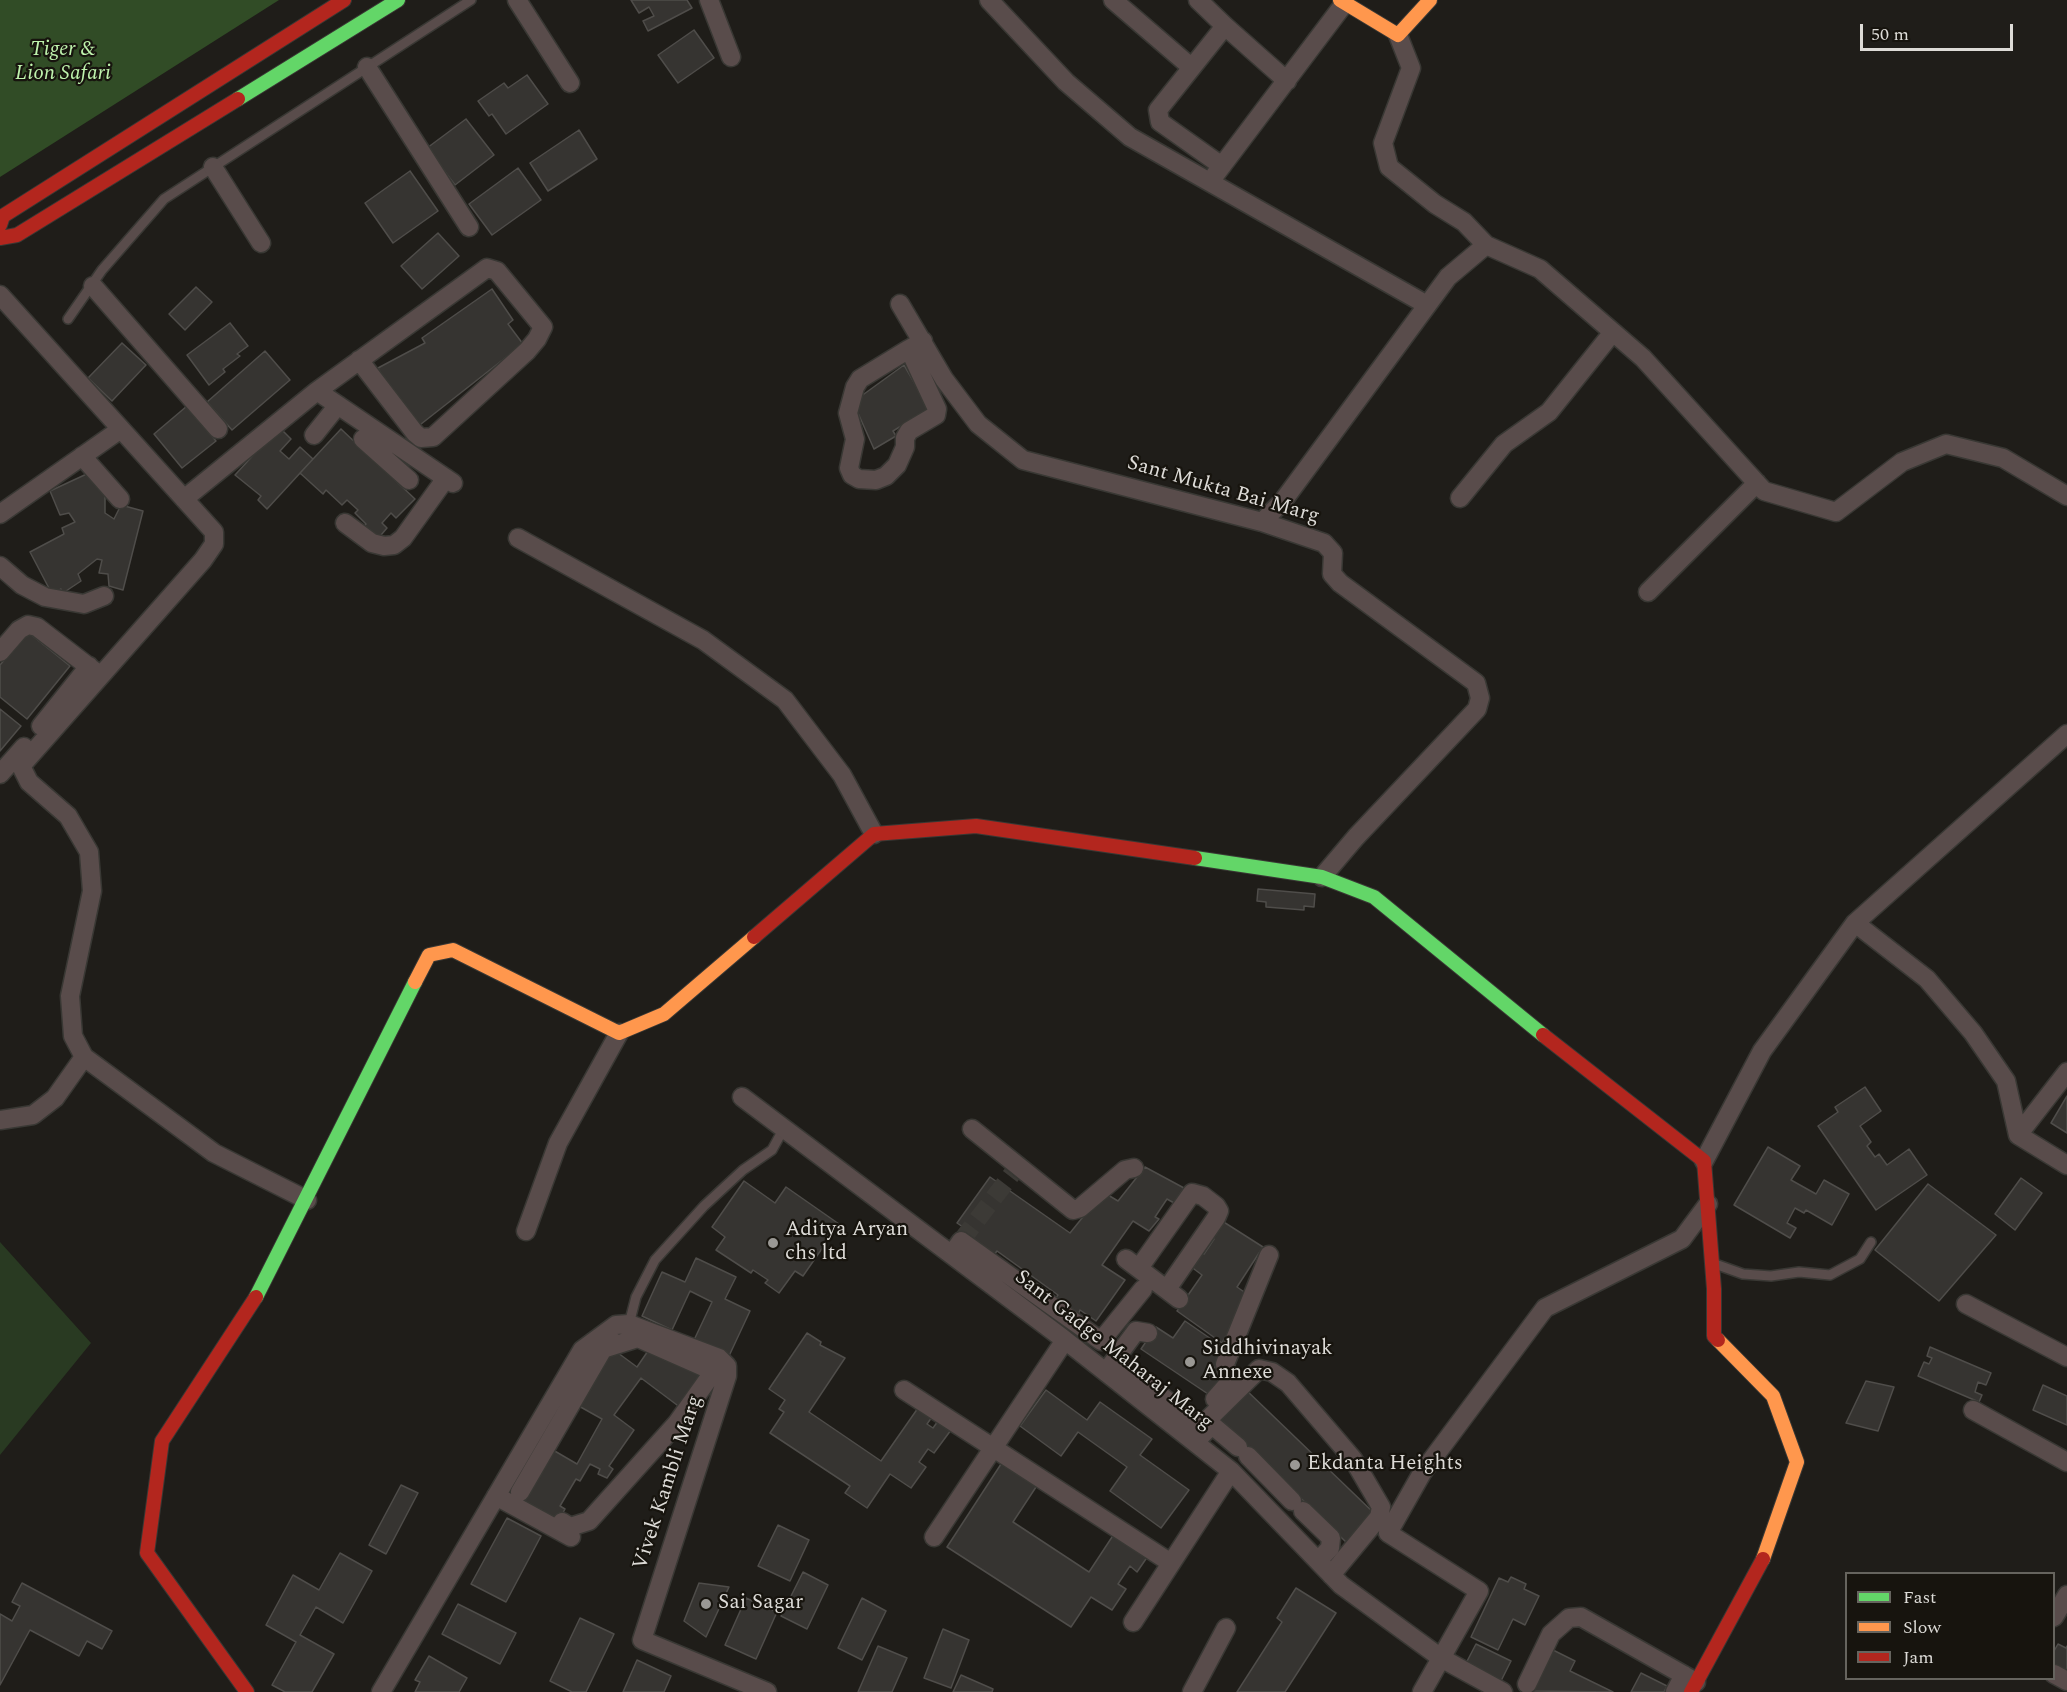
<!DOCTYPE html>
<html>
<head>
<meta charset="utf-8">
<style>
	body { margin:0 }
	#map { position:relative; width:2067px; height:1692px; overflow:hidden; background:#1f1d19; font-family:Spectral,serif }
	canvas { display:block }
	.legend { position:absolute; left:1845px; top:1572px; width:210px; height:108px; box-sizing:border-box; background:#17140e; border:2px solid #66645e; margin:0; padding:8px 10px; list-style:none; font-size:18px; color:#dddbd7 }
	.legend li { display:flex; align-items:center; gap:12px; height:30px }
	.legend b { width:30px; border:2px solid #66645e }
	.scale { position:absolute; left:1860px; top:24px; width:153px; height:27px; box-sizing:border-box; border:3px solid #dddbd7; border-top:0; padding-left:8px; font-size:18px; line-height:21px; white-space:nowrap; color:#dddbd7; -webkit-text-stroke:4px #17140e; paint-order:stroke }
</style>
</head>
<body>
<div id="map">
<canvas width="2067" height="1692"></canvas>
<ul class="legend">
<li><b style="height:8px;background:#63d668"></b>Fast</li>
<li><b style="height:8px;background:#ff974d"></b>Slow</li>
<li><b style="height:8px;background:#b3261e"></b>Jam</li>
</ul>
<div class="scale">50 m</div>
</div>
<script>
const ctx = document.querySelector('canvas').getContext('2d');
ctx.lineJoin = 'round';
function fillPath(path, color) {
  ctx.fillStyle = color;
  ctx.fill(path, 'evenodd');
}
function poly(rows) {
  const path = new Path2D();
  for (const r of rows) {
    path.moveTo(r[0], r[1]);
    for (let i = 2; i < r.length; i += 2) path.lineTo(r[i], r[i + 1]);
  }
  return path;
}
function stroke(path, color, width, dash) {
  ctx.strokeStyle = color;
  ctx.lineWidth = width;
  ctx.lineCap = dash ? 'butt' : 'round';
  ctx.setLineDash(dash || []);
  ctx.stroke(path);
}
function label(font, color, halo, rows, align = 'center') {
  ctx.font = font + ' Spectral,serif';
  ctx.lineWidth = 4.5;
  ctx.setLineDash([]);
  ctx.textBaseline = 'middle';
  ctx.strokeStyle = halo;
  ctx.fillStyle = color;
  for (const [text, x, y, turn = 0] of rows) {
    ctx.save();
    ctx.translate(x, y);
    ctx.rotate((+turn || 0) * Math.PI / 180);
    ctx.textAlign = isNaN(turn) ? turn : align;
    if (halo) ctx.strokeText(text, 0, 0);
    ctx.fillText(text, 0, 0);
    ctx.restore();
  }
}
fillPath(poly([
	[0,1242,91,1343,0,1455]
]), '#293a22');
fillPath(poly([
	[0,0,279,0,0,177]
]), '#314c26');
const building = poly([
	[631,0,687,0,692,8,648,31,643,21,654,16,649,7,639,13,631,0],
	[694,30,714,58,678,83,658,55,694,30],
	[527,75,548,104,506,134,492,114,489,116,478,101,504,83,508,88,527,75],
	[466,119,494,155,455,185,427,148,466,119],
	[579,130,597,159,548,191,530,163,579,130],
	[518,168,541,200,492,235,469,204,518,168],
	[410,171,438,211,393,243,365,203,410,171],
	[438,233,459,256,422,289,401,266,438,233],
	[196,287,212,302,185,330,169,314,196,287],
	[492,289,513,320,508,324,523,344,416,428,389,389,378,368,425,343,422,338,492,289],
	[230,323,248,346,237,354,240,356,223,369,225,372,209,385,187,355,230,323],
	[122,343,146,365,112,401,88,378,122,343],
	[265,351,290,380,232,430,207,402,265,351],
	[904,365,932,413,914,418,893,431,896,436,874,449,853,402,904,365],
	[187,406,216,441,182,468,154,434,187,406],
	[279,427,291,439,280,451,289,459,300,447,313,459,267,509,258,500,261,496,235,475,279,427],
	[341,429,415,499,396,518,391,513,382,523,387,528,375,542,361,530,366,524,355,513,358,510,347,500,342,505,326,490,323,494,300,473,341,429],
	[91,472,105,492,105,513,114,519,121,505,143,511,123,590,109,586,108,574,99,573,102,560,97,559,78,574,81,581,63,593,61,589,52,594,30,552,64,534,62,528,75,522,69,513,60,515,50,491,91,472],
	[28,632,70,666,27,719,0,697,0,665,28,632],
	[0,709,21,726,0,751,0,709],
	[1258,889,1315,894,1314,907,1304,906,1304,910,1266,907,1266,902,1257,901,1258,889],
	[1865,1087,1881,1111,1860,1126,1871,1142,1867,1146,1875,1157,1879,1154,1887,1165,1909,1149,1927,1175,1876,1210,1818,1126,1838,1112,1835,1107,1865,1087],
	[2067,1096,2067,1133,2051,1123,2067,1096],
	[1768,1147,1800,1166,1791,1180,1816,1194,1824,1180,1849,1194,1832,1225,1806,1210,1804,1213,1795,1208,1787,1223,1796,1228,1790,1238,1734,1205,1768,1147],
	[1145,1167,1184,1188,1174,1203,1167,1199,1155,1217,1159,1219,1149,1231,1133,1221,1102,1265,1125,1280,1096,1321,1080,1310,1078,1315,1055,1299,1058,1295,997,1251,993,1256,971,1240,975,1235,957,1223,990,1177,1070,1233,1103,1192,1118,1201,1145,1167],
	[2021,1178,2042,1193,2015,1230,1995,1214,2021,1178],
	[744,1181,775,1203,786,1187,839,1224,803,1276,795,1271,779,1293,765,1283,768,1280,753,1270,751,1273,716,1250,725,1237,712,1227,744,1181],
	[1928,1184,1996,1235,1939,1301,1875,1250,1928,1184],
	[1219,1219,1263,1247,1237,1287,1250,1296,1222,1343,1177,1311,1202,1275,1190,1266,1198,1253,1204,1254,1214,1239,1208,1236,1219,1219],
	[696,1258,736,1277,725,1299,750,1311,729,1356,694,1340,712,1302,690,1291,672,1330,642,1316,662,1272,685,1282,696,1258],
	[1185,1321,1227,1350,1211,1373,1222,1381,1211,1396,1141,1349,1156,1327,1173,1338,1185,1321],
	[807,1333,821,1342,820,1345,845,1358,809,1412,881,1461,918,1408,932,1417,927,1424,933,1428,938,1421,951,1430,934,1453,928,1449,919,1462,926,1467,911,1488,890,1474,867,1508,845,1493,850,1486,770,1433,784,1412,779,1409,785,1400,769,1389,807,1333],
	[1930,1347,1991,1373,1986,1385,1978,1382,1975,1392,1982,1395,1979,1402,1918,1376,1924,1362,1929,1364,1932,1358,1927,1356,1930,1347],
	[650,1348,702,1373,681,1408,641,1378,614,1415,634,1430,609,1466,613,1469,607,1478,598,1474,600,1469,590,1464,580,1481,576,1479,560,1506,565,1509,557,1524,515,1501,553,1450,577,1464,602,1419,577,1405,604,1353,614,1350,637,1367,650,1348],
	[1866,1381,1894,1387,1878,1431,1846,1423,1866,1381],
	[2043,1385,2067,1396,2067,1425,2033,1410,2043,1385],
	[1243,1387,1376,1515,1348,1544,1215,1415,1243,1387],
	[1046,1390,1087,1420,1100,1402,1152,1439,1140,1455,1189,1490,1161,1528,1110,1491,1127,1467,1078,1432,1061,1456,1020,1426,1046,1390],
	[1003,1461,1038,1484,1013,1522,1089,1572,1114,1534,1148,1556,1137,1572,1130,1566,1118,1584,1126,1589,1112,1610,1091,1597,1071,1627,947,1547,1003,1461],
	[401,1485,418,1493,386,1554,369,1545,401,1485],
	[507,1518,541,1536,506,1602,471,1584,507,1518],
	[778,1525,809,1540,790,1581,758,1566,778,1525],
	[340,1553,372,1571,343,1623,316,1607,300,1635,334,1654,312,1692,285,1692,272,1685,296,1642,266,1625,293,1575,319,1590,340,1553],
	[803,1572,828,1585,807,1629,781,1616,803,1572],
	[1511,1577,1526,1584,1524,1589,1539,1596,1525,1625,1513,1619,1498,1650,1471,1637,1499,1578,1508,1582,1511,1577],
	[22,1583,112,1631,102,1649,87,1641,79,1656,30,1630,0,1685,0,1614,12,1621,20,1606,12,1602,22,1583],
	[699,1583,729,1587,706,1637,684,1621,699,1583],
	[1296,1588,1336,1613,1285,1692,1237,1692,1282,1622,1277,1618,1296,1588],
	[746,1598,777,1612,756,1659,725,1645,746,1598],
	[862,1598,886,1611,862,1660,838,1648,862,1598],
	[458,1604,516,1633,500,1664,442,1634,458,1604],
	[580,1618,614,1634,586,1692,572,1692,550,1681,580,1618],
	[943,1629,969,1640,951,1688,924,1678,943,1629],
	[1476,1644,1511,1661,1499,1685,1464,1667,1476,1644],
	[2058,1644,2066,1648,2067,1646,2067,1678,2054,1669,2054,1651,2058,1644],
	[878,1646,907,1658,892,1692,858,1692,878,1646],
	[1553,1650,1575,1661,1570,1671,1613,1692,1533,1691,1553,1650],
	[429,1656,467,1678,459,1692,415,1692,420,1682,415,1680,429,1656],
	[637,1660,671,1676,664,1692,623,1692,637,1660],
	[1641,1673,1667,1686,1664,1692,1631,1692,1641,1673],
	[961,1675,993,1689,992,1692,953,1692,961,1675]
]);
fillPath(building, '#363431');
stroke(building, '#4f4d4a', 1.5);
stroke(poly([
	[961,1241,1012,1174]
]), '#3c3a36', 18, [18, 9]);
const lane = poly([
	[68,319,102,270,164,199,471,0],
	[1715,1264,1743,1274,1771,1276,1799,1272,1830,1275,1860,1259,1871,1242],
	[629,1324,636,1297,655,1260,704,1206,743,1170,772,1150,784,1128]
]);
const street = poly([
	[517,0,570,83],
	[709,0,731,57],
	[989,0,1066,82,1130,137,1427,305],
	[1113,0,1191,67],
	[1198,0,1225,26],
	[1398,35,1411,68,1383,143,1389,167,1435,204,1464,222,1486,245],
	[367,67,469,227],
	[1222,166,1160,122,1158,110,1225,26,1287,81],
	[213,167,261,243],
	[1215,175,1344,4],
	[93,286,218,429],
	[0,295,214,532,214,544,203,560,21,766,29,782,68,816,89,852,92,891,70,996,73,1036,84,1057,214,1153,307,1200],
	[900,304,944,379,978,424,1023,460,1262,522,1324,543,1333,553,1332,574,1340,583,1476,683,1480,698,1477,709,1356,837,1322,877],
	[909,349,937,409,936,415,909,431,905,438,905,447,897,465,886,476,876,480,859,479,852,475,849,468,855,439,848,413,855,387,860,379,909,349,923,341],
	[317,391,487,268,497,271,543,327,537,339,527,351,433,437,421,438,415,433,359,360],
	[314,435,338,405],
	[363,439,409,480],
	[82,456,120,499],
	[1460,498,1504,444,1549,412,1613,332],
	[184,499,317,391,453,483],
	[0,514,121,429],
	[1262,522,1283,501,1448,277,1486,245,1540,269,1643,358,1764,491,1836,512,1902,462,1946,444,2003,458,2067,496],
	[345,523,372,543,384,546,394,545,403,538,446,478],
	[518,538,703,640,785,700,842,775,874,834],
	[0,566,22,585,45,597,84,604,104,596],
	[1648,592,1757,483],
	[0,652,19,630,28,625,37,627,97,673],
	[41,726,89,666],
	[0,774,24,747],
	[1855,923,1927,979,1973,1033,2006,1081,2018,1135,2067,1165],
	[742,1097,1065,1340,1231,1471,1341,1585,1441,1658,1503,1692],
	[0,1120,33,1115,55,1098,84,1057],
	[972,1129,1073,1210,1080,1208,1125,1170,1134,1168],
	[2018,1135,2067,1072],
	[1704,1161,1762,1051,1855,923,2067,734],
	[526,1231,558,1143,619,1033],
	[952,1254,961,1241,1101,1341,1143,1289],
	[1126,1259,1179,1299],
	[1139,1268,1192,1193,1203,1196,1216,1206,1219,1211,1216,1218,1167,1289],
	[1966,1304,2067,1357],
	[1115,1359,1195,1423],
	[1108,1369,1136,1331,1148,1333],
	[904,1390,1171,1563],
	[1215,1399,1229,1383,1225,1364,1269,1255],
	[1973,1410,2067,1462],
	[1200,1437,1212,1425,1238,1447],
	[1189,1438,1259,1369,1272,1372,1288,1383,1353,1459,1381,1507,1379,1517,1331,1575],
	[1248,1456,1292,1501],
	[520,1492,603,1349,638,1338,706,1368,710,1372,709,1378,677,1423,589,1521,570,1527,562,1522],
	[496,1496,571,1537],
	[1303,1511,1331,1538,1330,1548,1318,1561],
	[934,1537,1065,1340],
	[2054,1617,2067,1595],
	[1133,1622,1231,1471],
	[2054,1674,2067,1681],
	[1527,1684,1551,1634,1569,1618,1581,1617,1696,1682],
	[381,1692,582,1350,616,1325,629,1324,719,1358,727,1366,727,1376,642,1640,767,1692],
	[1192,1692,1226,1628],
	[1422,1692,1479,1591,1388,1533,1422,1473,1545,1308,1682,1239,1708,1204],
	[1675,1692,1684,1675]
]);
const fast = poly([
	[238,99,398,0],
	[1195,858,1322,877,1374,897,1543,1035],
	[256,1297,415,982]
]);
const slow = poly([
	[1340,0,1398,35,1430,0],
	[415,982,429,955,453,950,619,1033,664,1014,754,937],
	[1718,1340,1773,1396,1797,1462,1763,1559]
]);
const jam = poly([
	[0,225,3,216,344,0],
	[0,238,17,235,238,99],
	[754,937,874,834,976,826,1195,858],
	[1543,1035,1704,1161,1714,1289,1714,1336,1718,1340],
	[247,1692,147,1553,162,1441,256,1297],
	[1691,1692,1763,1559]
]);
stroke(lane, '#393834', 12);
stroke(street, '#393834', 21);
stroke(fast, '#393834', 16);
stroke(slow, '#393834', 16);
stroke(jam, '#393834', 16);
stroke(lane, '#594c4b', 9);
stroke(street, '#594c4b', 18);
stroke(fast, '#63d668', 14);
stroke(slow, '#ff974d', 14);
stroke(jam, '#b3261e', 14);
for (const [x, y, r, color] of [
	[773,1243,6,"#9a9894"],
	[1190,1362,6,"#9a9894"],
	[1295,1465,6,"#9a9894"],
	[706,1604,6,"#9a9894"]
]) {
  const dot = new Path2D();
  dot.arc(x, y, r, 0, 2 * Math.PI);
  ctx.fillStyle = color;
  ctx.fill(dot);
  stroke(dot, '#17140e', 2);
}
label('italic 21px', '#bff3ad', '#17140e', [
	["Tiger &",63,51],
	["Lion Safari",63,75]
]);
label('21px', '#dddbd7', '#17140e', [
	["Sant Mukta Bai Marg",1223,491,16],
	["Sant Gadge Maharaj Marg",1113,1351,38],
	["Vivek Kambli Marg",669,1483,-72]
]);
label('21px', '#dddbd7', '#17140e', [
	["Aditya Aryan",785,1231],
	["chs ltd",785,1255],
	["Siddhivinayak",1202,1350],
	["Annexe",1202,1374],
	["Ekdanta Heights",1307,1465],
	["Sai Sagar",718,1604]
], 'left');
</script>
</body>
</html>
